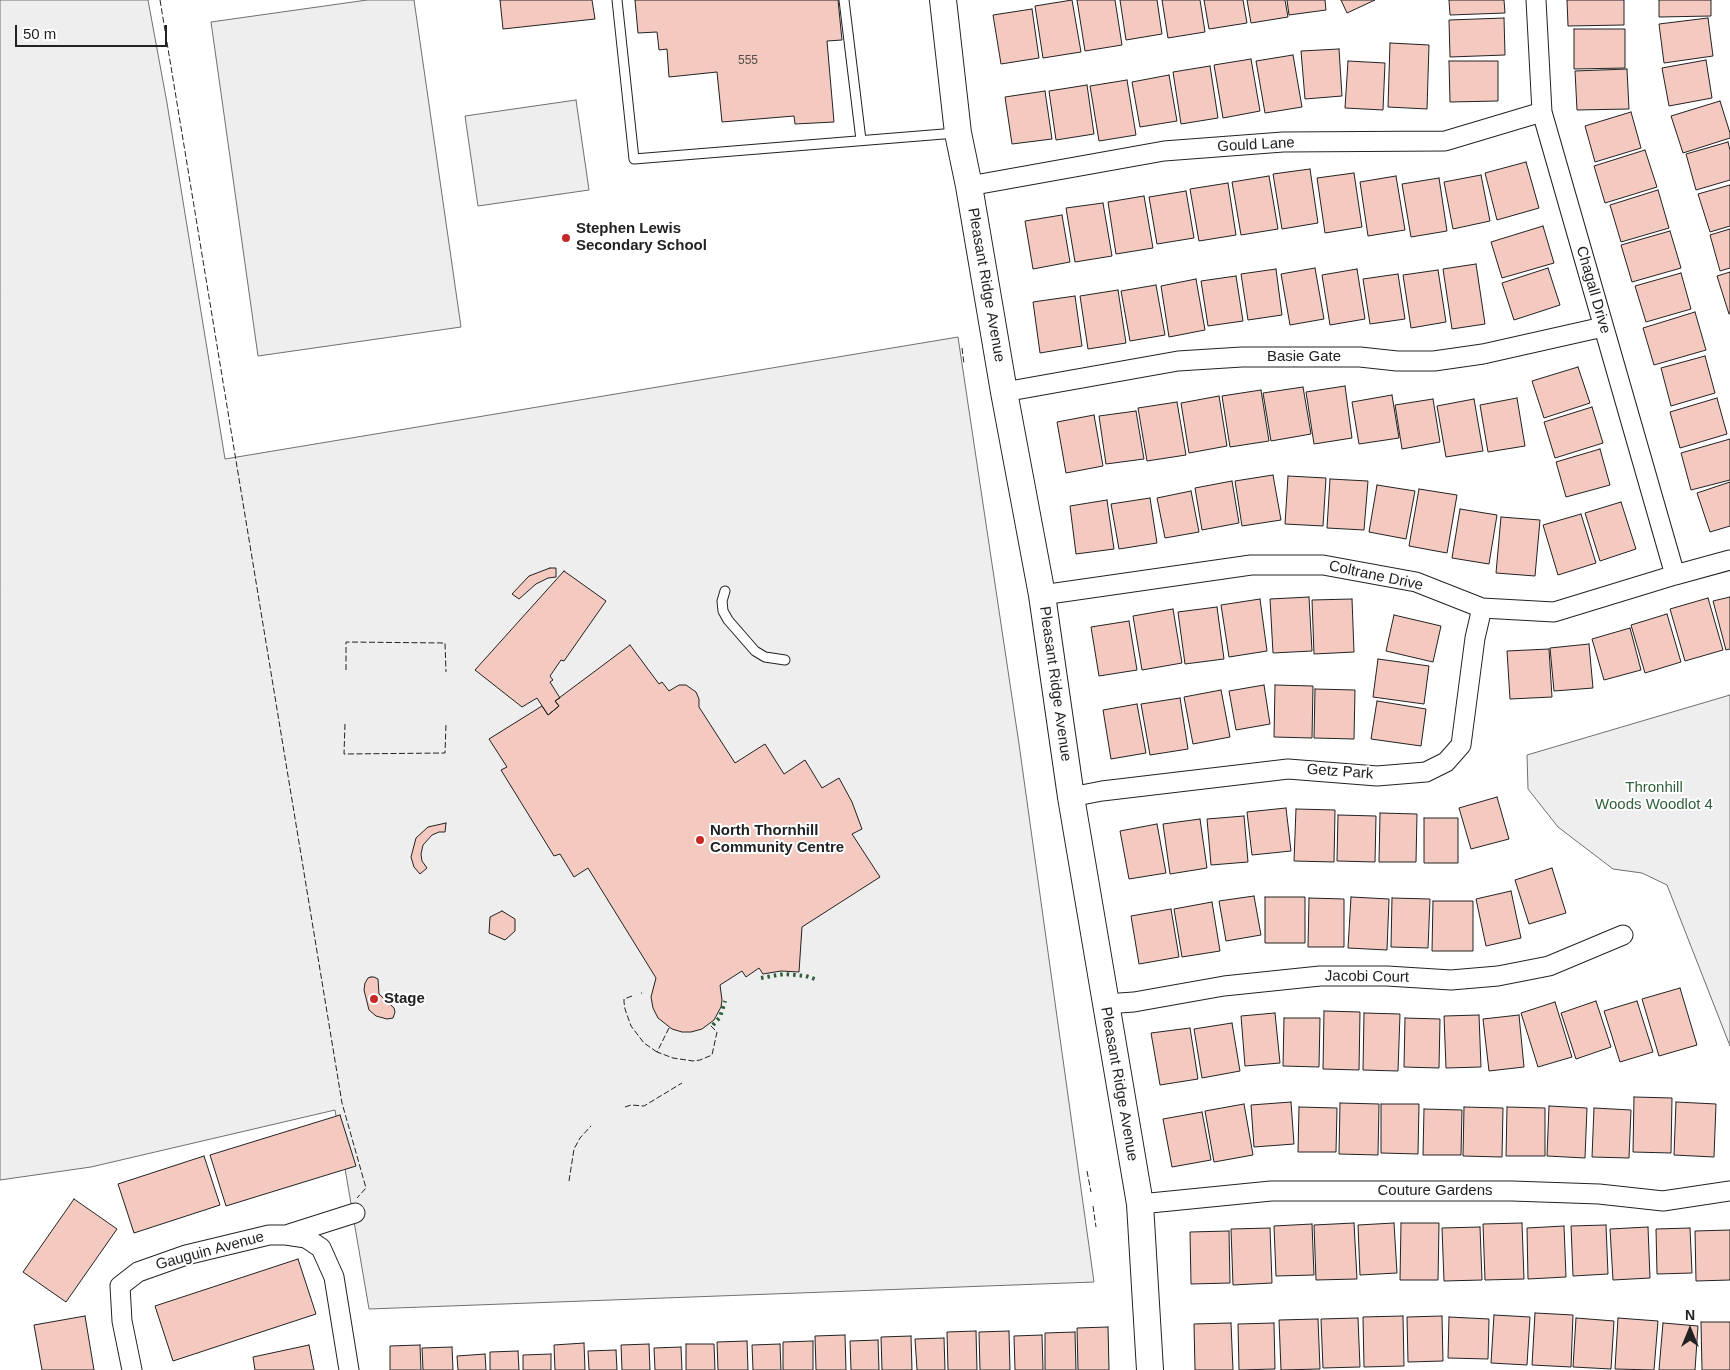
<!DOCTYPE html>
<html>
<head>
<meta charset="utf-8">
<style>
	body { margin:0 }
	#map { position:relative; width:1730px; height:1370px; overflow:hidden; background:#fff; font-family:Arial,sans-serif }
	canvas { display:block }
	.north { position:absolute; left:1665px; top:1305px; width:50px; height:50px; -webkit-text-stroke:4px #fff; paint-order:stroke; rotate:0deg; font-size:14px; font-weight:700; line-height:20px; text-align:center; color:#222 }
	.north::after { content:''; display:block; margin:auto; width:18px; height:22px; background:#222; clip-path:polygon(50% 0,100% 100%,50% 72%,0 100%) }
	.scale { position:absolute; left:15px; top:25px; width:152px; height:22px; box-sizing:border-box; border:2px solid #222; border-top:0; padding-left:6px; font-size:15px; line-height:18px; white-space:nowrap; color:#222; -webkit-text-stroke:4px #fff; paint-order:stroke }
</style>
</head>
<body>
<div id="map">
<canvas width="1730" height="1370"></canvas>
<div class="north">N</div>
<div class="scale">50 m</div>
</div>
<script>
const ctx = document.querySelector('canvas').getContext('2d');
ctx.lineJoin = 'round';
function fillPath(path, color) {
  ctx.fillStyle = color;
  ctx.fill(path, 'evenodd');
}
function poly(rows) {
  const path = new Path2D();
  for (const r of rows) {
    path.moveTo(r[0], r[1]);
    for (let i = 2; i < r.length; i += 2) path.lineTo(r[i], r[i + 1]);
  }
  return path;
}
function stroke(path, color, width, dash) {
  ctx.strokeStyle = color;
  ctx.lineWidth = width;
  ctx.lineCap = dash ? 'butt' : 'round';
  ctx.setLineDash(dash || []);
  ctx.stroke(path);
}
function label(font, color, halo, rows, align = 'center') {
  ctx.font = font + ' Arial,sans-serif';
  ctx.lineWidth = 4;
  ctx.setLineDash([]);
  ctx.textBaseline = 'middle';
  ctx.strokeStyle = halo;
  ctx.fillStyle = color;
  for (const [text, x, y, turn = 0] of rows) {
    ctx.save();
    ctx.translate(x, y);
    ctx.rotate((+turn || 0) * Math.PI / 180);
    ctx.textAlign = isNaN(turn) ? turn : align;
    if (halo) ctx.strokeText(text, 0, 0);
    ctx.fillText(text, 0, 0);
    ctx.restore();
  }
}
const green = poly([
	[0,0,148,0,167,103,225,459,958,337,1019,744,1094,1282,369,1309,335,1110,91,1167,0,1180,0,0],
	[367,0,414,0,461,327,258,356,211,22,367,0],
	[576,100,589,190,478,206,465,116,576,100],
	[1730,695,1730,1046,1667,885,1642,873,1613,869,1558,827,1528,789,1527,755,1730,695]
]);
fillPath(green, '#eee');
stroke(green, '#6f6f6f', 1);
const building = poly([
	[500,0,592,0,595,19,503,29,500,0],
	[635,0,838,0,842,40,827,41,834,122,795,124,794,116,722,122,717,72,669,77,667,49,659,50,657,32,638,33,635,0],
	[1072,0,1081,52,1043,58,1035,6,1072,0],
	[1077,0,1115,0,1122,45,1085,51,1077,0],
	[1120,0,1157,0,1162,34,1126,40,1120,0],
	[1162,0,1200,0,1205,32,1168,38,1162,0],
	[1204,0,1243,0,1247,23,1209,29,1204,0],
	[1247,0,1285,0,1288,17,1251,23,1247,0],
	[1287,0,1325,0,1326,10,1289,15,1287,0],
	[1341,0,1375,0,1347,13,1341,0],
	[1449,0,1504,0,1505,13,1450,15,1449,0],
	[1567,0,1624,0,1624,25,1568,26,1567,0],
	[1659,0,1711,0,1711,16,1659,17,1659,0],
	[1032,9,1039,58,1001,64,993,15,1032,9],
	[1504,18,1505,55,1450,57,1449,20,1504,18],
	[1708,18,1713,56,1664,63,1659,24,1708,18],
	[1574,29,1625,29,1625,68,1574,69,1574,29],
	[1390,43,1429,45,1427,109,1388,107,1390,43],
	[1339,49,1342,96,1305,99,1301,51,1339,49],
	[1293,55,1302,107,1265,113,1256,61,1293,55],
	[1251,59,1260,111,1223,118,1214,65,1251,59],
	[1706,60,1712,98,1669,106,1662,68,1706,60],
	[1348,61,1385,63,1383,110,1345,108,1348,61],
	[1449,61,1498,61,1498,101,1450,102,1449,61],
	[1210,66,1218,118,1181,124,1173,72,1210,66],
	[1627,69,1629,109,1577,110,1575,71,1627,69],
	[1169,75,1177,121,1140,127,1132,82,1169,75],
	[1127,80,1136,135,1099,141,1090,86,1127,80],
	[1087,85,1094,134,1056,140,1049,91,1087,85],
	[1045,91,1052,139,1012,144,1005,97,1045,91],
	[1720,101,1730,133,1730,138,1683,153,1671,116,1720,101],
	[1631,112,1641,148,1595,162,1585,126,1631,112],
	[1728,142,1730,150,1730,180,1696,190,1686,154,1728,142],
	[1645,150,1657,187,1605,203,1594,166,1645,150],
	[1526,162,1539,208,1497,220,1485,173,1526,162],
	[1310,169,1318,223,1282,229,1273,174,1310,169],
	[1354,173,1362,227,1325,233,1317,178,1354,173],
	[1481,175,1490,221,1453,229,1444,182,1481,175],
	[1269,176,1278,229,1241,235,1232,182,1269,176],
	[1396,176,1405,230,1368,236,1360,182,1396,176],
	[1439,178,1447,231,1411,237,1402,184,1439,178],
	[1228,183,1236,235,1199,241,1190,189,1228,183],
	[1730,185,1730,226,1710,232,1698,194,1730,185],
	[1658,190,1669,228,1621,242,1610,205,1658,190],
	[1186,191,1194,238,1157,244,1149,197,1186,191],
	[1144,196,1153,248,1116,254,1108,202,1144,196],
	[1103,203,1112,256,1075,262,1066,208,1103,203],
	[1062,215,1070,262,1033,269,1025,221,1062,215],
	[1543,226,1554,263,1502,278,1491,242,1543,226],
	[1730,229,1730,268,1720,271,1710,235,1730,229],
	[1670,231,1681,268,1632,282,1621,245,1670,231],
	[1476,264,1485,324,1452,329,1443,269,1476,264],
	[1315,268,1324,319,1290,325,1281,274,1315,268],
	[1548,268,1560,305,1514,320,1502,283,1548,268],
	[1276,269,1282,315,1248,320,1241,274,1276,269],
	[1357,269,1365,319,1330,325,1322,275,1357,269],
	[1438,270,1446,322,1411,328,1403,275,1438,270],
	[1730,272,1730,314,1729,314,1717,276,1730,272],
	[1681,273,1691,309,1646,322,1635,286,1681,273],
	[1398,274,1405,319,1370,324,1363,279,1398,274],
	[1236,276,1243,321,1208,326,1201,281,1236,276],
	[1196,279,1205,330,1169,337,1161,286,1196,279],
	[1156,285,1165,335,1130,341,1121,291,1156,285],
	[1118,290,1126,343,1088,349,1080,296,1118,290],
	[1075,296,1082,346,1040,353,1033,302,1075,296],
	[1695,312,1706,350,1654,365,1643,328,1695,312],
	[1705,356,1715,393,1671,406,1661,368,1705,356],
	[1578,367,1590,403,1544,418,1532,381,1578,367],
	[1345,386,1352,438,1314,444,1306,392,1345,386],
	[1303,387,1311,434,1271,441,1263,393,1303,387],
	[1261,390,1269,441,1230,447,1222,396,1261,390],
	[1392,395,1399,438,1359,444,1352,402,1392,395],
	[1219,396,1227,446,1189,453,1181,403,1219,396],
	[1517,398,1525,446,1488,452,1480,405,1517,398],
	[1717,398,1727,434,1680,448,1670,412,1717,398],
	[1433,399,1440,442,1402,449,1395,405,1433,399],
	[1474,399,1483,451,1446,457,1437,406,1474,399],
	[1177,402,1186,455,1147,461,1138,408,1177,402],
	[1592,407,1603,443,1555,458,1544,422,1592,407],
	[1136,411,1144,459,1106,464,1099,416,1136,411],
	[1094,415,1103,466,1066,473,1057,422,1094,415],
	[1730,439,1730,480,1691,490,1681,453,1730,439],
	[1600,449,1610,485,1566,497,1556,462,1600,449],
	[1273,475,1281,520,1242,526,1235,481,1273,475],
	[1288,476,1326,478,1323,526,1285,524,1288,476],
	[1330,479,1368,481,1364,530,1327,528,1330,479],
	[1232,481,1239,523,1202,530,1195,488,1232,481],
	[1730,482,1730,526,1710,532,1697,493,1730,482],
	[1377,485,1415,491,1406,539,1369,532,1377,485],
	[1419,489,1457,495,1447,553,1409,546,1419,489],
	[1191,491,1199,532,1165,538,1157,498,1191,491],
	[1150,498,1157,543,1119,549,1111,504,1150,498],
	[1107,500,1114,549,1076,554,1070,506,1107,500],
	[1621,502,1636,549,1600,561,1585,513,1621,502],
	[1460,509,1497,515,1489,564,1452,558,1460,509],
	[1581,514,1596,563,1558,575,1543,525,1581,514],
	[1501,517,1540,520,1535,576,1496,573,1501,517],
	[550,568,556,568,556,577,548,578,536,584,519,599,512,594,529,576,550,568],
	[564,571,606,601,564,661,561,660,550,676,553,680,550,682,560,698,555,701,559,706,548,715,537,698,522,707,475,670,564,571],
	[1309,597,1312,651,1273,653,1270,599,1309,597],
	[1730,597,1730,649,1726,650,1713,601,1730,597],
	[1708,598,1723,650,1685,661,1670,609,1708,598],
	[1260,599,1267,651,1229,657,1221,605,1260,599],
	[1352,599,1354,652,1314,654,1312,600,1352,599],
	[1217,607,1224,659,1185,664,1178,612,1217,607],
	[1173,609,1182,663,1142,670,1133,616,1173,609],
	[1667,614,1681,662,1645,673,1631,625,1667,614],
	[1394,615,1441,626,1433,662,1386,651,1394,615],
	[1129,621,1137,670,1099,676,1091,627,1129,621],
	[1630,628,1641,670,1604,680,1592,639,1630,628],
	[1589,644,1593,688,1554,691,1550,648,1589,644],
	[630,645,659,684,662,682,669,691,679,685,686,685,696,692,699,699,699,707,735,763,765,744,784,774,805,760,822,788,839,778,852,802,862,829,852,834,880,877,802,927,799,972,781,971,763,974,759,968,746,977,742,971,720,985,722,1000,721,1007,714,1020,702,1029,691,1032,682,1032,672,1029,658,1018,653,1008,651,997,656,978,588,868,574,877,560,854,554,856,501,770,507,767,489,739,542,706,548,715,559,706,555,701,630,645],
	[1549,649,1552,697,1510,699,1507,651,1549,649],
	[1378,659,1429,666,1424,704,1373,697,1378,659],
	[1264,685,1270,724,1236,730,1229,691,1264,685],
	[1275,685,1313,686,1312,738,1274,737,1275,685],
	[1315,689,1355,690,1354,739,1314,738,1315,689],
	[1221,690,1230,737,1193,744,1184,697,1221,690],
	[1180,698,1188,749,1150,755,1141,704,1180,698],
	[1377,701,1426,709,1421,746,1371,739,1377,701],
	[1137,704,1146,753,1111,759,1103,710,1137,704],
	[1497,797,1509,839,1471,849,1459,808,1497,797],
	[1286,808,1291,851,1252,855,1247,812,1286,808],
	[1296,809,1335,810,1334,862,1294,861,1296,809],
	[1380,813,1417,814,1416,862,1379,862,1380,813],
	[1338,815,1376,816,1375,862,1337,861,1338,815],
	[1244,816,1248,862,1211,865,1207,819,1244,816],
	[1424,818,1458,818,1458,863,1424,863,1424,818],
	[1200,819,1207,868,1170,874,1163,824,1200,819],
	[446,823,445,832,439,832,432,835,423,845,421,854,422,861,427,868,420,874,414,867,411,857,416,838,428,827,446,823],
	[1157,824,1166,873,1129,879,1120,831,1157,824],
	[1552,868,1566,913,1529,924,1515,880,1552,868],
	[1511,891,1521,938,1486,946,1476,899,1511,891],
	[1254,896,1261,935,1226,941,1219,901,1254,896],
	[1265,897,1305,897,1305,943,1265,943,1265,897],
	[1351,897,1389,899,1387,950,1348,948,1351,897],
	[1309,898,1344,899,1344,947,1308,947,1309,898],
	[1392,898,1430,899,1428,948,1391,947,1392,898],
	[1433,901,1473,901,1473,951,1432,951,1433,901],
	[1212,902,1220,951,1182,957,1174,909,1212,902],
	[1171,909,1179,957,1139,964,1131,916,1171,909],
	[502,911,515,919,515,931,505,940,489,933,490,917,502,911],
	[371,977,374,977,378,979,379,994,394,1008,395,1012,393,1018,387,1019,376,1016,369,1010,364,990,365,983,368,978,371,977],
	[1680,988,1697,1045,1659,1056,1642,999,1680,988],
	[1596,1001,1611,1047,1576,1059,1561,1013,1596,1001],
	[1637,1001,1653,1052,1620,1062,1604,1011,1637,1001],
	[1555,1002,1572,1057,1538,1067,1521,1013,1555,1002],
	[1324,1011,1360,1012,1359,1070,1323,1069,1324,1011],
	[1275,1013,1280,1063,1245,1066,1241,1016,1275,1013],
	[1364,1013,1400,1014,1398,1071,1363,1070,1364,1013],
	[1479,1015,1481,1067,1446,1068,1444,1016,1479,1015],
	[1519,1015,1524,1067,1489,1071,1483,1019,1519,1015],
	[1284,1018,1320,1018,1319,1067,1283,1066,1284,1018],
	[1405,1018,1440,1019,1439,1068,1404,1067,1405,1018],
	[1232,1023,1240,1071,1202,1078,1194,1029,1232,1023],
	[1190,1028,1198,1079,1160,1085,1151,1033,1190,1028],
	[1634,1097,1672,1098,1671,1153,1633,1152,1634,1097],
	[1291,1102,1294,1144,1254,1147,1251,1105,1291,1102],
	[1676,1102,1716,1104,1714,1157,1674,1155,1676,1102],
	[1340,1103,1379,1104,1378,1155,1339,1154,1340,1103],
	[1244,1104,1253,1155,1214,1162,1205,1111,1244,1104],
	[1381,1104,1419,1104,1418,1154,1381,1153,1381,1104],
	[1549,1106,1587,1108,1585,1158,1547,1156,1549,1106],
	[1299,1107,1337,1108,1336,1152,1298,1152,1299,1107],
	[1464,1107,1503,1108,1502,1157,1463,1156,1464,1107],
	[1507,1107,1545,1108,1545,1156,1506,1156,1507,1107],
	[1594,1108,1631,1110,1629,1158,1592,1157,1594,1108],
	[1424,1109,1462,1110,1461,1155,1423,1155,1424,1109],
	[1202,1112,1211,1160,1172,1167,1163,1119,1202,1112],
	[340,1115,356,1166,226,1206,210,1155,340,1115],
	[204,1156,220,1205,134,1233,118,1184,204,1156],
	[74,1199,117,1229,66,1302,23,1272,74,1199],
	[1354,1223,1357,1279,1316,1280,1314,1225,1354,1223],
	[1394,1223,1397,1273,1360,1275,1358,1225,1394,1223],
	[1401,1223,1439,1223,1438,1280,1400,1280,1401,1223],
	[1522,1223,1524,1279,1485,1280,1483,1224,1522,1223],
	[1312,1224,1314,1275,1276,1276,1274,1226,1312,1224],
	[1606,1225,1608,1274,1573,1276,1571,1226,1606,1225],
	[1564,1226,1566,1277,1528,1279,1527,1228,1564,1226],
	[1480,1227,1482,1280,1444,1281,1442,1228,1480,1227],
	[1648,1227,1650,1278,1613,1280,1610,1229,1648,1227],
	[1270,1228,1272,1283,1233,1285,1231,1229,1270,1228],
	[1690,1228,1692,1273,1657,1274,1656,1229,1690,1228],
	[1730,1230,1730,1280,1696,1281,1695,1231,1730,1230],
	[1229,1231,1230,1283,1191,1284,1190,1232,1229,1231],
	[298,1259,316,1314,173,1361,155,1306,298,1259],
	[1535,1313,1573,1315,1571,1367,1532,1365,1535,1313],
	[1494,1315,1530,1317,1527,1365,1491,1363,1494,1315],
	[85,1316,94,1370,42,1370,34,1325,85,1316],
	[1403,1316,1404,1366,1364,1367,1363,1317,1403,1316],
	[1442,1316,1443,1361,1408,1362,1407,1317,1442,1316],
	[1449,1317,1489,1319,1488,1359,1448,1358,1449,1317],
	[1358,1318,1360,1367,1323,1368,1321,1319,1358,1318],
	[1576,1318,1614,1321,1611,1369,1573,1367,1576,1318],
	[1618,1318,1658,1321,1654,1370,1615,1369,1618,1318],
	[1318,1319,1320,1369,1281,1370,1279,1320,1318,1319],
	[1701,1322,1730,1322,1730,1370,1702,1370,1701,1322],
	[1231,1323,1233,1370,1195,1370,1194,1324,1231,1323],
	[1274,1323,1275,1369,1239,1370,1238,1324,1274,1323],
	[1663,1323,1698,1326,1695,1370,1659,1370,1663,1323],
	[1108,1327,1109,1370,1078,1370,1077,1328,1108,1327],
	[976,1331,977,1370,948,1370,947,1332,976,1331],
	[1009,1331,1010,1370,980,1370,979,1332,1009,1331],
	[1075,1332,1076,1370,1045,1370,1045,1333,1075,1332],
	[845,1335,846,1370,816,1370,815,1336,845,1335],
	[1042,1335,1043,1370,1015,1370,1014,1336,1042,1335],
	[911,1336,912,1370,882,1370,881,1337,911,1336],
	[944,1338,945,1370,917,1370,915,1339,944,1338],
	[878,1340,879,1370,851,1370,850,1341,878,1340],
	[747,1341,748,1370,718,1370,717,1342,747,1341],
	[813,1341,813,1370,783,1370,783,1342,813,1341],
	[584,1343,585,1370,555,1370,554,1345,584,1343],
	[649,1344,650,1370,622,1370,621,1345,649,1344],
	[686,1344,714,1344,715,1370,686,1370,686,1344],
	[780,1344,781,1370,753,1370,752,1345,780,1344],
	[309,1345,314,1370,255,1370,253,1357,309,1345],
	[420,1345,421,1370,390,1370,390,1346,420,1345],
	[452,1347,453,1370,423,1370,422,1348,452,1347],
	[681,1347,682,1370,655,1370,654,1348,681,1347],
	[616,1350,617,1370,589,1370,588,1351,616,1350],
	[518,1351,519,1370,490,1370,490,1352,518,1351],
	[485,1354,486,1370,458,1370,457,1356,485,1354],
	[551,1354,551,1370,523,1370,523,1355,551,1354]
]);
fillPath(building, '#f3c9c0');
stroke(building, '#222', 1);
const lane = poly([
	[617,0,634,159,956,133],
	[844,0,861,140],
	[725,591,722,601,723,611,728,620,755,651,765,657,785,660]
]);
const street = poly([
	[1536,0,1542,112,1675,575],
	[969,186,1164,151,1283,142,1445,141,1542,112],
	[1004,392,1178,361,1242,357,1360,357,1397,361,1434,361,1483,354,1603,327],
	[1042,595,1251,565,1323,565,1416,582,1482,608,1554,612,1675,575,1730,560],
	[1071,797,1102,791,1288,769,1377,776,1426,772,1446,762,1461,745,1475,638,1482,608],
	[1105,1004,1134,1002,1224,986,1320,976,1387,976,1451,980,1498,976,1549,966,1623,935],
	[1140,1204,1271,1191,1512,1191,1599,1194,1663,1201,1730,1191],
	[289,1234,355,1213],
	[132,1370,122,1321,120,1286,138,1272,186,1255,269,1235,286,1235,306,1238,321,1248,334,1277,349,1370]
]);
const secondary = poly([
	[943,0,958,133,969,186,1004,392,1042,595,1071,797,1140,1204,1150,1370]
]);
stroke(lane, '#222', 11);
stroke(street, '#222', 21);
stroke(secondary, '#222', 28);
stroke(lane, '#fff', 9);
stroke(street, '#fff', 19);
stroke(secondary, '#fff', 26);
stroke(poly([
	[761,978,784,974,806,976,818,980],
	[713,1025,720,1017,725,1001]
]), '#2f5e38', 4, [2.5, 4]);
stroke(poly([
	[160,0,342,1103,366,1188,357,1198],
	[962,348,964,364],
	[346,670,346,642,445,643,446,672],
	[345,724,344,754,445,753,446,724],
	[641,993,642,993],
	[632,996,624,999,624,1002,625,1009,631,1026,644,1043,657,1052],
	[669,1028,657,1052,673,1058,693,1061,700,1060,712,1055,717,1032,709,1024],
	[625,1107,631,1105,644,1106,682,1083],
	[1087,1171,1091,1192],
	[569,1181,574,1149,580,1138,591,1126],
	[1093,1206,1096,1227]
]), '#222', 1, [6, 2.5]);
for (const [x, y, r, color] of [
	[566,238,5,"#c62828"],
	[700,840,5,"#c62828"],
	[374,999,5,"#c62828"]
]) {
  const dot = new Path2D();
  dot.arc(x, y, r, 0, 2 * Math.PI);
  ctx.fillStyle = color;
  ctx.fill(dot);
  stroke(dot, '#fff', 2);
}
label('12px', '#564c4a', null, [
	["555",748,61]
]);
label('15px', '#222', '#fff', [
	["Gould Lane",1256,145,-3],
	["Pleasant Ridge Avenue",986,285,80],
	["Chagall Drive",1593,290,74],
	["Basie Gate",1304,357],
	["Coltrane Drive",1376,576,12],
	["Pleasant Ridge Avenue",1055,684,82],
	["Getz Park",1340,772,4],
	["Jacobi Court",1367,977,1],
	["Pleasant Ridge Avenue",1119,1084,80],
	["Couture Gardens",1435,1191],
	["Gauguin Avenue",210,1251,-15]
]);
label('bold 15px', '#222', '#fff', [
	["Stephen Lewis",576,229],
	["Secondary School",576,246],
	["North Thornhill",710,831],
	["Community Centre",710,848],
	["Stage",384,999]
], 'left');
label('15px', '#2f5e38', '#fff', [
	["Thronhill",1654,788],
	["Woods Woodlot 4",1654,805]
]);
</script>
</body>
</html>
